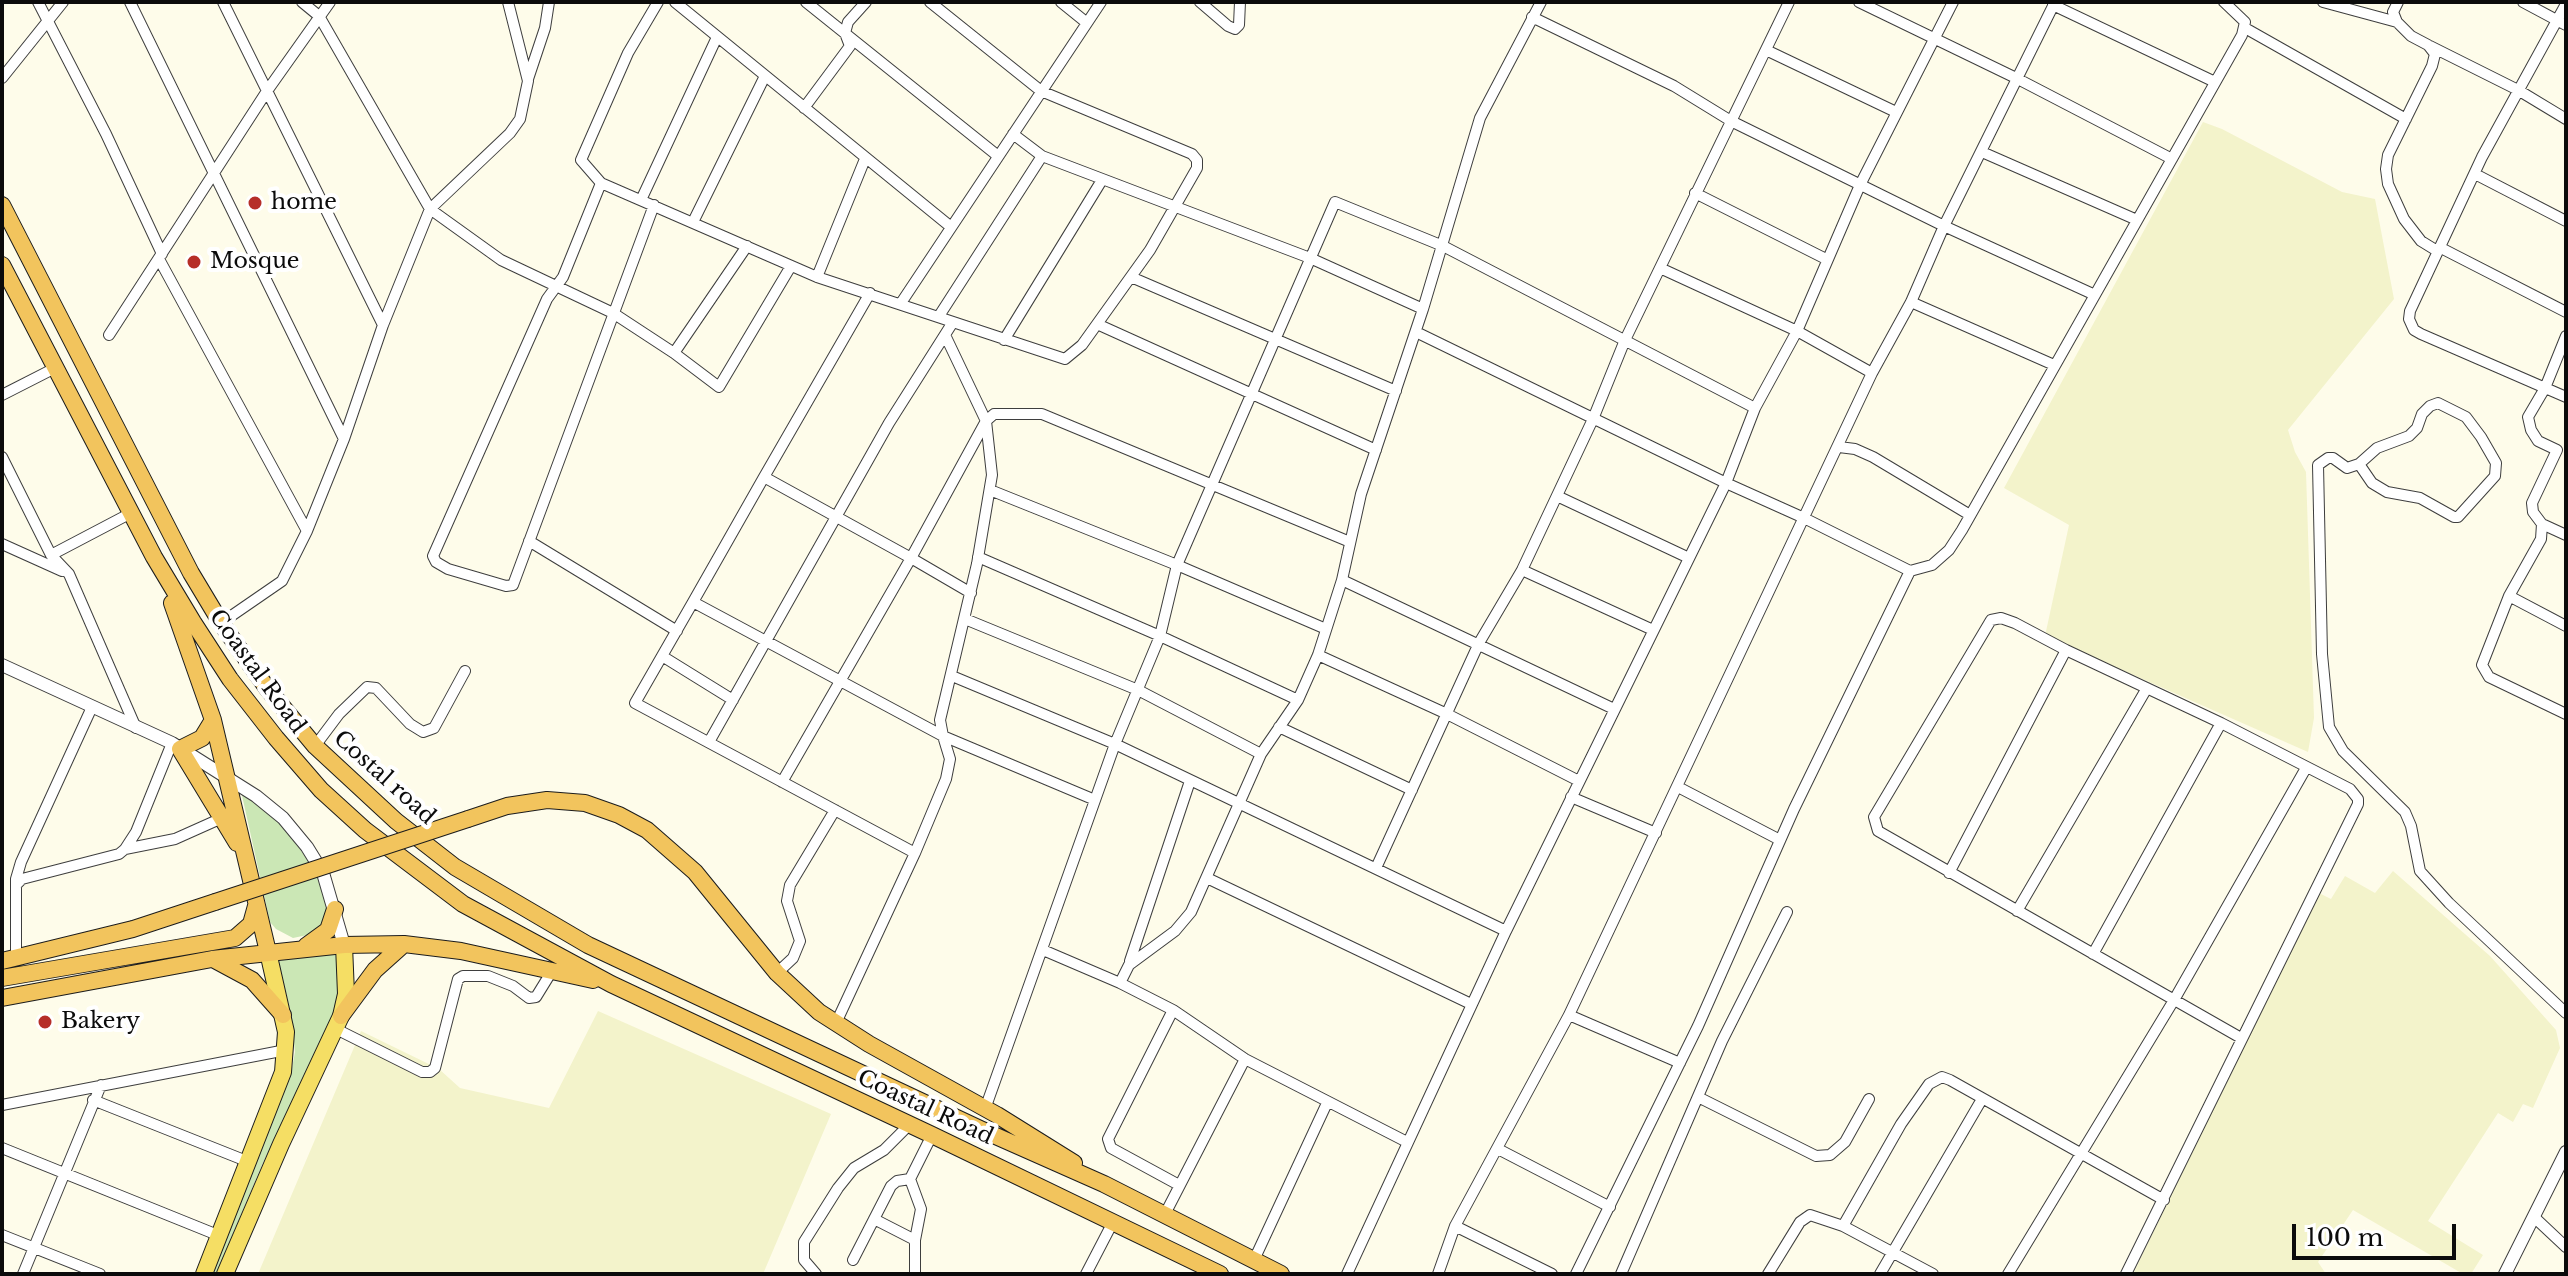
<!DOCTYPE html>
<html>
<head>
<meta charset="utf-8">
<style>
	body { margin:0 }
	#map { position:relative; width:2568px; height:1276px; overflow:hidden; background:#fefcea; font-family:"Libre Baskerville",serif }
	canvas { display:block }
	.frame { position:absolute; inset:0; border:4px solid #0b0b0b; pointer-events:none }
	.scale { position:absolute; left:2292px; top:1224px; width:164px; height:36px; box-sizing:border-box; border:4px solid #0b0b0b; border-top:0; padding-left:10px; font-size:24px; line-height:28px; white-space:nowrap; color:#0b0b0b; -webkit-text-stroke:6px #fff; paint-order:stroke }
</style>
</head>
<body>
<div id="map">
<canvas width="2568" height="1276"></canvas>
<div class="frame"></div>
<div class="scale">100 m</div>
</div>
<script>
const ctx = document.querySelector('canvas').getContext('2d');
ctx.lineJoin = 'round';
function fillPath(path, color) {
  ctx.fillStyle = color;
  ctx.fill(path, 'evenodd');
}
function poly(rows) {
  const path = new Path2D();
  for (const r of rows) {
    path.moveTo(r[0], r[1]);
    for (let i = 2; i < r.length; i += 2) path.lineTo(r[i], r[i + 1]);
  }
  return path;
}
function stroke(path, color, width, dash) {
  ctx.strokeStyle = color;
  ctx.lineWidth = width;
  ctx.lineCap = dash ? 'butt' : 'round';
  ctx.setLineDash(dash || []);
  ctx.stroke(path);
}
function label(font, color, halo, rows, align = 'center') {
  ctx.font = font + ' "Libre Baskerville",serif';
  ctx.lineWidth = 8;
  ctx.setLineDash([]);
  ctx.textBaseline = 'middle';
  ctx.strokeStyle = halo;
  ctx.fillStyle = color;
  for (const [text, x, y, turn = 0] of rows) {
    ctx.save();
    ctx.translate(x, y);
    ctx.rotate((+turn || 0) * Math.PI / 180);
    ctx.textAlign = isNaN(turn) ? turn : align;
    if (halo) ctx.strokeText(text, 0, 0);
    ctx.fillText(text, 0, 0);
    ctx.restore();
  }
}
fillPath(poly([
	[2203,122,2222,129,2342,192,2375,199,2394,299,2288,430,2295,452,2306,472,2314,718,2308,752,2045,636,2069,525,2004,488],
	[2393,871,2490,956,2556,1030,2560,1048,2533,1108,2523,1104,2513,1122,2498,1113,2428,1221,2483,1255,2471,1274,2463,1274,2353,1210,2318,1262,2326,1274,2133,1274,2317,892,2331,899,2345,876,2375,893],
	[598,1011,831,1114,763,1274,258,1274,361,1031,439,1069,460,1088,549,1108]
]), '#f3f3cb');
fillPath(poly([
	[241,791,276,817,314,868,325,890,329,910,320,928,312,934,293,938,276,929,270,922],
	[337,952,340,988,335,1012,262,1165,216,1274,208,1274,292,1068,295,1052,291,1014,278,959]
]), '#cbe7b5');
const minor = poly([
	[38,2,106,134,162,254],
	[130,2,344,439],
	[223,2,383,325],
	[302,2,319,16,430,209,501,260,613,313,674,353,747,246],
	[658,2,628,53,581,160,601,183,817,277,1065,359,1082,345,1150,250,1197,168,1197,160,1192,154,1041,91,930,2],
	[675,2,951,227],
	[806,2,998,156],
	[1061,2,1087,23],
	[1200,2,1228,26,1235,29,1239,25,1240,2],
	[1859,2,2016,78,2172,159],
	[2323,2,2397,22],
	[2398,2,2393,12,2397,22,2411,36,2428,45,2435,54,2432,66,2388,155,2386,169,2388,184,2404,219,2421,241,2434,249,2441,248,2566,312],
	[2523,2,2566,25],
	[2566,4,2482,157,2410,311,2409,319,2414,330,2421,334,2566,397],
	[2053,5,2215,82],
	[1532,17,1674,86,1731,121,1944,226,2095,295],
	[2245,28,2406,119],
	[2430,46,2518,90,2566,119],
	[1766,50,1896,112],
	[2,78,63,2],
	[528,79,545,28,549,2],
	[804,108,850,46,845,33,848,22,866,2],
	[1013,134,1042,156,1310,258,1423,309],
	[1982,152,2137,220],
	[2475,174,2566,221],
	[601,183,563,277,547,299,433,556,436,562,448,569,506,586,513,585,654,205],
	[1695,193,1826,259],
	[641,200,717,37],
	[693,222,765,76],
	[159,259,307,531],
	[1660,268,1797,331,1872,373],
	[817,277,865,159],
	[1131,277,1396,391],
	[870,293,764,477,911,558,986,421,994,414,1042,414,1350,542],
	[1911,302,2054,365],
	[901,303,1101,2],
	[939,316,1042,156],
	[1097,324,1376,450],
	[1416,332,1726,483,1804,518,1910,571,1932,565,1949,550,1962,530,2242,35,2245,22,2224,2],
	[109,335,267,91,330,2],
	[945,335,986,421,992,475,977,564,940,720,943,736,1095,800],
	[2566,336,2545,388,2528,417,2531,430,2538,441,2557,450,2532,503,2533,512,2542,524,2566,535],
	[1004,340,1102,180],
	[674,353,719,387,791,266],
	[2,395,55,368],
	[1839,447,1855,449,1873,457,1970,515],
	[2,457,51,555,69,574,136,728],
	[2359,464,2372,483,2387,492,2420,498,2454,517,2458,517,2495,476,2496,463,2481,437,2466,417,2438,403,2430,406,2422,414,2417,428,2409,436,2377,448,2359,464,2347,468,2333,458,2328,458,2318,465,2322,654,2329,727,2343,751,2405,812,2411,826,2420,871,2449,903,2566,1013],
	[990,490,1177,565,1326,629],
	[1557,496,1689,558],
	[2542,524,2541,539,2509,596,2482,665,2489,677,2566,714],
	[529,541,677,631],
	[2,544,62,571],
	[51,555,131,513],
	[978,557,1160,636,1298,700],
	[1522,570,1653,630],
	[1342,580,1614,709],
	[2509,596,2566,626],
	[693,602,943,736,950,759,946,779,915,853,635,703,662,656,693,602,764,477],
	[965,619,1138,690,1261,754],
	[221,623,282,581,307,531,344,439,383,325,430,209,510,133,520,119,528,81,508,2],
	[1318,655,1447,714,1579,781],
	[662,656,733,700],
	[952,676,1115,744,1506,931],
	[1279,727,1412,790],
	[709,742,889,423,953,322],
	[315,746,339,714,367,687,376,688,410,724,423,732,434,728,465,671],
	[782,782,911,558,971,593],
	[1678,787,1780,840],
	[1571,797,1656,833],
	[125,849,175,839,222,818],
	[1376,868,1479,643,1522,570,1593,419,1625,340,1789,2],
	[1949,873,2066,650],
	[1207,878,1471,1004],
	[17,884,22,879,119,854,125,849,136,832,172,743],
	[2017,911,2147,688],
	[1043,950,1120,983],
	[2093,954,2221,723],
	[16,959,16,879,21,862,92,707],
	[1130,961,1190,781],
	[777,973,793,958,800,941,787,901,790,885,835,810],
	[1173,1010,1108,1139,1111,1148,1179,1185],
	[1569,1015,1680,1063],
	[836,1023,915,853],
	[336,1029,422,1072,430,1072,435,1068,458,979,463,976,488,976,513,986,529,998,536,997,552,971],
	[1698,1097,1816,1156,1830,1155,1845,1142,1869,1099],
	[93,1100,249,1162],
	[2,1105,286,1050],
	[985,1109,1115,744,1160,636,1177,565,1335,202,1443,246,1755,408],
	[1407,1142,1245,1059,1173,1010,1120,983,1129,965,1175,931,1191,912,1261,754,1298,700,1318,655,1342,580,1361,494,1423,309,1480,118,1541,2],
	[2,1148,220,1236],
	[1498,1149,1610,1207],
	[1164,1216,1245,1059],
	[2534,1217,2566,1247],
	[874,1219,915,1240],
	[1455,1226,1552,1274],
	[1843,1226,1901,1124,1929,1084,1942,1077,1950,1080,2164,1200],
	[2,1235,100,1274],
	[853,1260,891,1186,897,1181,910,1179],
	[1254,1260,1327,1103],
	[23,1274,101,1085],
	[816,1274,804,1260,804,1242,838,1188,854,1168,884,1150,910,1124],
	[915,1274,915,1240,921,1209,910,1179,932,1135],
	[1086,1274,1113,1222],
	[1347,1274,1506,931,1726,483,1755,408,1797,331,1860,185,1953,2],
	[1438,1274,1455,1226,1569,1015,1872,373,1911,302,1944,226,2055,2],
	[1576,1274,1698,1026,1794,809,1910,571],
	[1621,1274,1722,1041,1787,912],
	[1768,1274,1800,1222,1810,1215,1843,1226,1933,1274],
	[1880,1274,1982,1099],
	[2008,1274,2174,1000,2306,768],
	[2126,1274,2358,804,2358,799,2350,789,2221,723,2066,650,2015,623,2001,618,1991,620,1874,817,1878,831,2241,1038]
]);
const tertiary = poly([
	[2,665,172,743,256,796,283,818,307,847,323,873,344,945],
	[2505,1274,2566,1152]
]);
const primary = poly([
	[204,1274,283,1072,286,1032,268,952],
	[225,1274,281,1144,341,1016,346,994,344,945]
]);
const trunk = poly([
	[2,205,191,573,221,623,267,688,315,746,396,821,455,867,588,945,980,1129,1104,1184,1281,1274],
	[2,265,154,557,193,622,230,679,276,738,321,790,365,830,463,904,611,984,932,1135,1220,1274],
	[172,603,213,720,268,952],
	[213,720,202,738,180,749,237,843],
	[468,819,507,806,547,800,585,803,619,815,647,830,695,872,777,973,819,1012,869,1044,997,1115,1074,1163],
	[306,946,328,930,335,909],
	[213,959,252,980,283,1015],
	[2,961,133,929,215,902],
	[2,978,235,938,251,924,256,906],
	[2,998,212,959,344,945,404,944,461,951,593,980],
	[341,1016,375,970,404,944]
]);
stroke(minor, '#3e3e3e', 12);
stroke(tertiary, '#3e3e3e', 14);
stroke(primary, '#1c1c1c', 18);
stroke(trunk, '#1c1c1c', 18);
stroke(minor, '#fff', 10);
stroke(tertiary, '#fff', 12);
stroke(primary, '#f5de64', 16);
stroke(trunk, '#f2c45d', 16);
const trunkBridge = poly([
	[215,902,468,819]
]);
stroke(trunkBridge, '#1c1c1c', 18, []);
stroke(trunkBridge, '#f2c45d', 16);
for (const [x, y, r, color] of [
	[255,203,8,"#b62e28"],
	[194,262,8,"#b62e28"],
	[45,1022,8,"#b62e28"]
]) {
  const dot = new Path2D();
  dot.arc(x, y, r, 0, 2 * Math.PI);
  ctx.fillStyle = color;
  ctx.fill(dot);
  stroke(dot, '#fff', 3);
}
label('22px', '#0b0b0b', '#fff', [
	["home",271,203],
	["Mosque",210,262],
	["Bakery",61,1022]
], 'left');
label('22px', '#0b0b0b', '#fff', [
	["Coastal Road",257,672,54],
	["Costal road",384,778,42],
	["Coastal Road",925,1108,25]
]);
</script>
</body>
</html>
